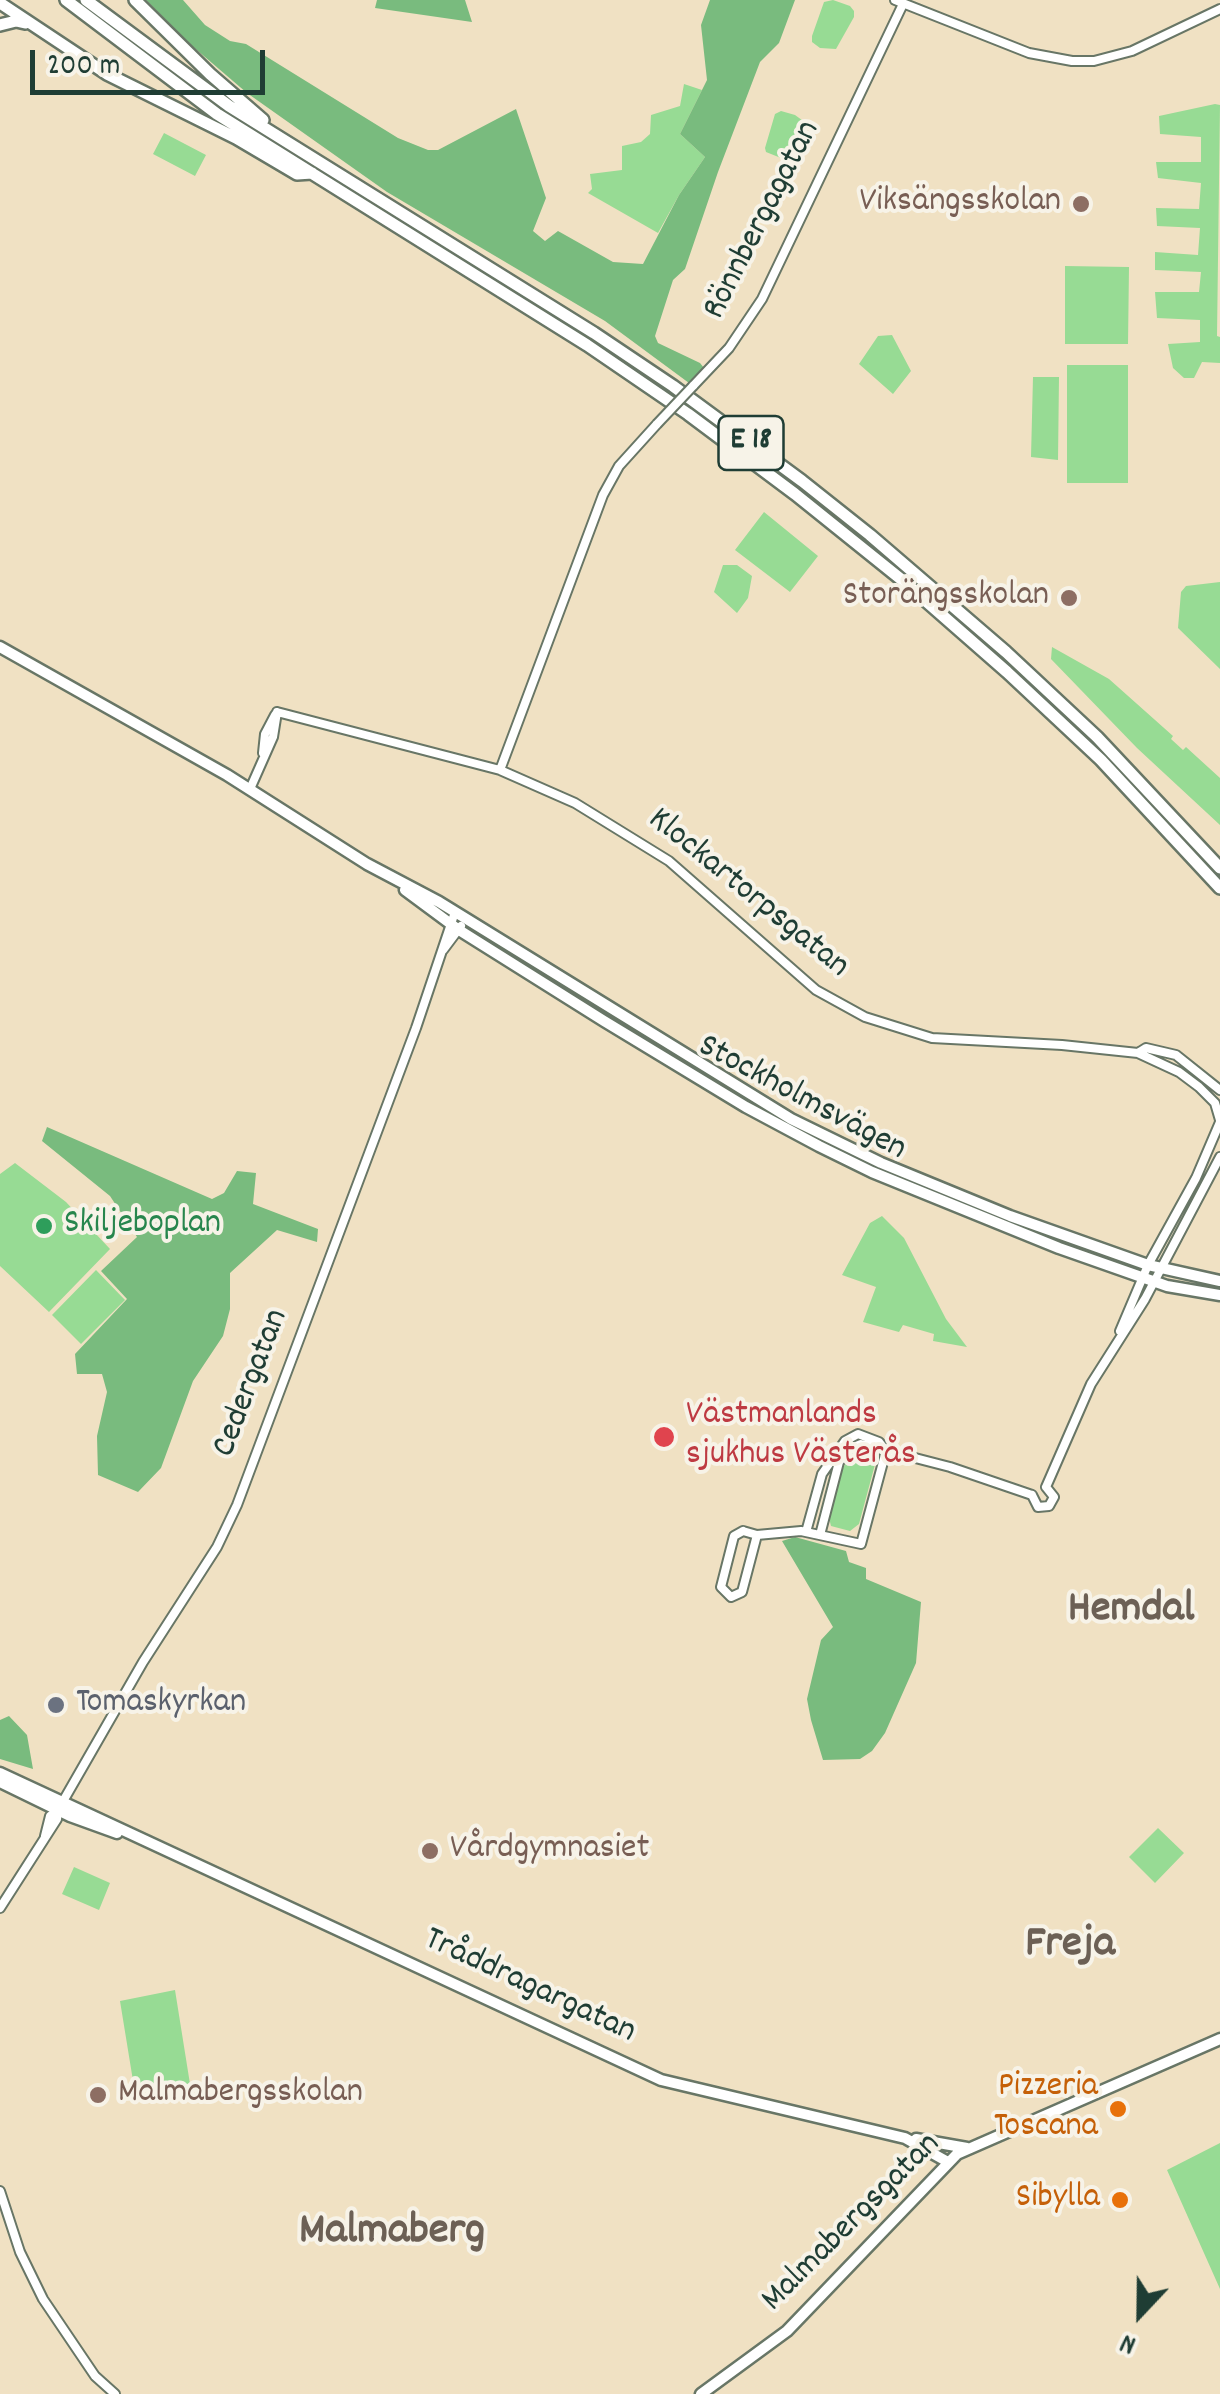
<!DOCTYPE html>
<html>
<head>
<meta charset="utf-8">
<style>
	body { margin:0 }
	#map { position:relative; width:1220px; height:2394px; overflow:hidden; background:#f0e1c3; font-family:Dekko,sans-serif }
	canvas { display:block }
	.north { position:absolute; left:1090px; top:2264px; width:100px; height:100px; -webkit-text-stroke:8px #f7f3e8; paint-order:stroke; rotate:202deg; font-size:28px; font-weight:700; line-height:40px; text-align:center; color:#1f3d34 }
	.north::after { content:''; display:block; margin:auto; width:35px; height:45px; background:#1f3d34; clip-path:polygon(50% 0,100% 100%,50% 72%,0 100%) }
	.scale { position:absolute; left:30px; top:50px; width:235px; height:45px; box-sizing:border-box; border:5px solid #1f3d34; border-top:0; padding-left:12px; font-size:30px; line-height:35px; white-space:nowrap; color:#1f3d34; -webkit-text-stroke:8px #f7f3e8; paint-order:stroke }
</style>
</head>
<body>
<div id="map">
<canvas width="1220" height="2394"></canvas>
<div class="north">N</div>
<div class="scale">200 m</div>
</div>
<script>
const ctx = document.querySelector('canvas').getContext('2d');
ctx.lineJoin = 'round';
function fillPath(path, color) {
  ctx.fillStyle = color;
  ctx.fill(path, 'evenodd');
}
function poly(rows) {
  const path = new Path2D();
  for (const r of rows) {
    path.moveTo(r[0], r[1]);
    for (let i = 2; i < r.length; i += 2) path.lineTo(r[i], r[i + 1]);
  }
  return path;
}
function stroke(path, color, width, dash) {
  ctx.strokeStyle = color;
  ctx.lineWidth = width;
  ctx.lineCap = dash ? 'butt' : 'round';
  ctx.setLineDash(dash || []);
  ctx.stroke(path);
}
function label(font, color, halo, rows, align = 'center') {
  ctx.font = font + ' Dekko,sans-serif';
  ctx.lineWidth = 8;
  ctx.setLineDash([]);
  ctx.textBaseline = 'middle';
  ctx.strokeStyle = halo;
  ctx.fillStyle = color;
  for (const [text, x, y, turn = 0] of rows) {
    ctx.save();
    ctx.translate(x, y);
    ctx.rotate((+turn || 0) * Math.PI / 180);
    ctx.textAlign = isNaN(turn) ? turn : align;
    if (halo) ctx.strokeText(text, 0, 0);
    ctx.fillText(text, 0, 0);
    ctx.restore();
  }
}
fillPath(poly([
	[833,0,850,6,854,11,854,17,836,49,820,48,812,42,812,36,824,2],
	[684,84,702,90,680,134,705,157,679,195,658,233,588,193,592,189,590,174,622,170,622,146,641,142,650,134,651,115,680,106],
	[1215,104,1220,105,1217,336,1220,337,1220,363,1202,362,1194,378,1184,378,1173,368,1168,344,1200,342,1200,320,1157,318,1155,292,1199,292,1201,272,1155,270,1155,252,1198,255,1200,228,1157,226,1156,208,1199,209,1201,183,1158,178,1156,162,1201,162,1201,137,1160,134,1159,116],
	[781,111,795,115,806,123,790,156,781,158,766,152,765,148,775,114],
	[164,133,206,155,195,176,153,154],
	[1065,266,1129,267,1128,344,1065,344],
	[892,335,911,371,893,394,859,364,878,336],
	[1067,365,1128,365,1128,483,1067,483],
	[1033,377,1059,377,1058,460,1031,457],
	[764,512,818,556,790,592,735,550],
	[723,565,737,565,752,576,748,598,737,613,714,592],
	[1220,582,1220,669,1178,628,1181,592,1186,586],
	[1052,647,1109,679,1173,736,1171,739,1183,750,1186,747,1220,778,1220,825,1137,748,1051,659],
	[15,1163,66,1202,110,1249,49,1312,0,1266,0,1174],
	[882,1216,904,1238,946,1319,967,1347,933,1341,934,1334,903,1325,899,1332,863,1322,876,1287,842,1275,870,1223],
	[96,1270,125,1300,81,1344,52,1315],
	[861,1448,873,1450,877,1457,859,1524,850,1531,831,1526,829,1518,840,1474,851,1453],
	[1158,1828,1184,1853,1155,1883,1129,1857],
	[74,1867,110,1883,99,1910,62,1894],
	[175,1990,190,2084,135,2093,120,2001],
	[1220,2143,1220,2289,1167,2170]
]), '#97db94');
fillPath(poly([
	[146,0,183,0,205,25,230,41,246,44,398,138,428,150,438,150,516,109,546,198,533,231,545,241,558,231,613,262,643,264,679,195,705,157,680,134,707,80,701,25,710,0,795,0,779,43,760,62,718,172,685,269,673,280,655,336,658,343,700,363,704,368,689,383,605,321,387,192,247,93,191,45],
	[377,0,465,0,472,22,375,8],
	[47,1127,212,1199,224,1193,237,1171,256,1173,253,1204,318,1229,317,1242,277,1230,230,1273,230,1309,223,1336,193,1381,161,1468,138,1492,98,1475,97,1436,107,1392,102,1374,77,1374,75,1354,127,1299,101,1271,137,1237,110,1196,42,1141],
	[795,1537,846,1551,849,1562,866,1568,866,1579,921,1602,916,1663,885,1733,872,1751,860,1759,823,1760,811,1720,807,1699,821,1640,833,1627,782,1541],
	[9,1716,27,1735,33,1769,0,1759,0,1720]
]), '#79bb7e');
const minor = poly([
	[895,0,1029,53,1072,61,1094,61,1132,51,1220,9],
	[693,386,729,348,762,299,903,4],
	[277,712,500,770,575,803,669,861,816,990,865,1017,932,1038,1062,1045,1138,1053,1179,1072,1199,1087,1215,1103,1220,1120],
	[263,753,265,734,275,715],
	[500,770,603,495,619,466,657,424],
	[250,789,273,737,277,712],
	[443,950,461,926],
	[1138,1053,1146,1048,1176,1055,1220,1090],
	[1120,1331,1148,1265,1196,1178,1220,1122],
	[1046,1487,1091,1384,1145,1299,1220,1157],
	[1032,1495,1038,1507,1049,1506,1054,1497,1046,1487],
	[743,1531,757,1535,742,1592,731,1597,721,1587,734,1536,743,1531],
	[806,1532,822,1474,845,1441,858,1434,879,1442,886,1451],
	[757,1535,801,1531,861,1544,886,1451],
	[820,1535,839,1462,851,1448,861,1444,950,1467,1032,1495],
	[45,1836,50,1816,58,1810,143,1662,217,1547,237,1505,416,1028,455,912],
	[0,1908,57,1819,58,1810],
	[0,2191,20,2252,43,2299,95,2376,115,2394]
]);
const major = poly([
	[0,647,227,775,367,864,439,902,791,1119,881,1163,1010,1216,1148,1265,1220,1281],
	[405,890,459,930,604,1021,746,1107,819,1146,872,1172,1059,1248,1167,1286,1220,1295],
	[0,1773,661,2080,905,2138,948,2162],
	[0,1782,70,1816,117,1833],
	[916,2139,967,2148],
	[701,2394,787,2331,957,2154,1220,2039]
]);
const highway = poly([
	[66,0,217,114,587,345,688,414,795,494,902,580,1007,672,1101,760,1220,888],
	[86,0,229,106,594,333,673,386,802,481,870,535,1006,652,1097,737,1220,868],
	[135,0,210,74,263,120],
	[0,3,107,74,236,138,297,174,312,173],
	[0,25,16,21,25,23]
]);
stroke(minor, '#687666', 12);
stroke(major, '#687666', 15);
stroke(highway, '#687666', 16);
stroke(minor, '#fff', 8);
stroke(major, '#fff', 10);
stroke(highway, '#fff', 11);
const minorBridge = poly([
	[657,424,693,386]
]);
stroke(minorBridge, '#687666', 12, []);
stroke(minorBridge, '#fff', 8);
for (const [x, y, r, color] of [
	[1081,204,10,"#8d6e63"],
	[1069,598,10,"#8d6e63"],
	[44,1226,10,"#2e9e5b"],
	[664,1437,12,"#e0444e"],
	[56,1705,10,"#6b7280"],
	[430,1851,10,"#8d6e63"],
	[98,2095,10,"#8d6e63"],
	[1118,2109,10,"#e8710a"],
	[1120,2200,10,"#e8710a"]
]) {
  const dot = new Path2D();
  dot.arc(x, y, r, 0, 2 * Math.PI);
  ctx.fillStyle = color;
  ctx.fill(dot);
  stroke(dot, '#f7f3e8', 4);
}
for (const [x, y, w] of [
	[751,443,65]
]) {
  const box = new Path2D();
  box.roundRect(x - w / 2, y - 27, w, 54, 8);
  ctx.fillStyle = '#f7f3e8';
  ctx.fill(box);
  stroke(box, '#1f3d34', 2.5);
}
label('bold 32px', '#1f3d34', null, [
	["E 18",751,443]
]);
label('35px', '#785e54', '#f7f3e8', [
	["Viksängsskolan",1061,204],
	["Storängsskolan",1049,598],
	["Vårdgymnasiet",450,1851,"left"],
	["Malmabergsskolan",118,2095,"left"]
], 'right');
label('35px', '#1f3d34', '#f7f3e8', [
	["Rönnbergagatan",764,221,-63],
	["Klockartorpsgatan",747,895,39],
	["Stockholmsvägen",801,1100,28],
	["Cedergatan",253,1384,-69],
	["Tråddragargatan",529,1988,25],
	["Malmabergsgatan",853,2224,-45]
]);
label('35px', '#27864d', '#f7f3e8', [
	["Skiljeboplan",64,1226]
], 'left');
label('35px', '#be3a42', '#f7f3e8', [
	["Västmanlands",686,1417],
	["sjukhus Västerås",686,1457]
], 'left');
label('35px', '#5b616d', '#f7f3e8', [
	["Tomaskyrkan",76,1705]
], 'left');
label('35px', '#c56008', '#f7f3e8', [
	["Pizzeria",1098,2089],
	["Toscana",1098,2129],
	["Sibylla",1100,2200]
], 'right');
label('bold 45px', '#6c6055', '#f7f3e8', [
	["Hemdal",1131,1613],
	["Freja",1070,1948],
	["Malmaberg",392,2235]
]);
</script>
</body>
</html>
